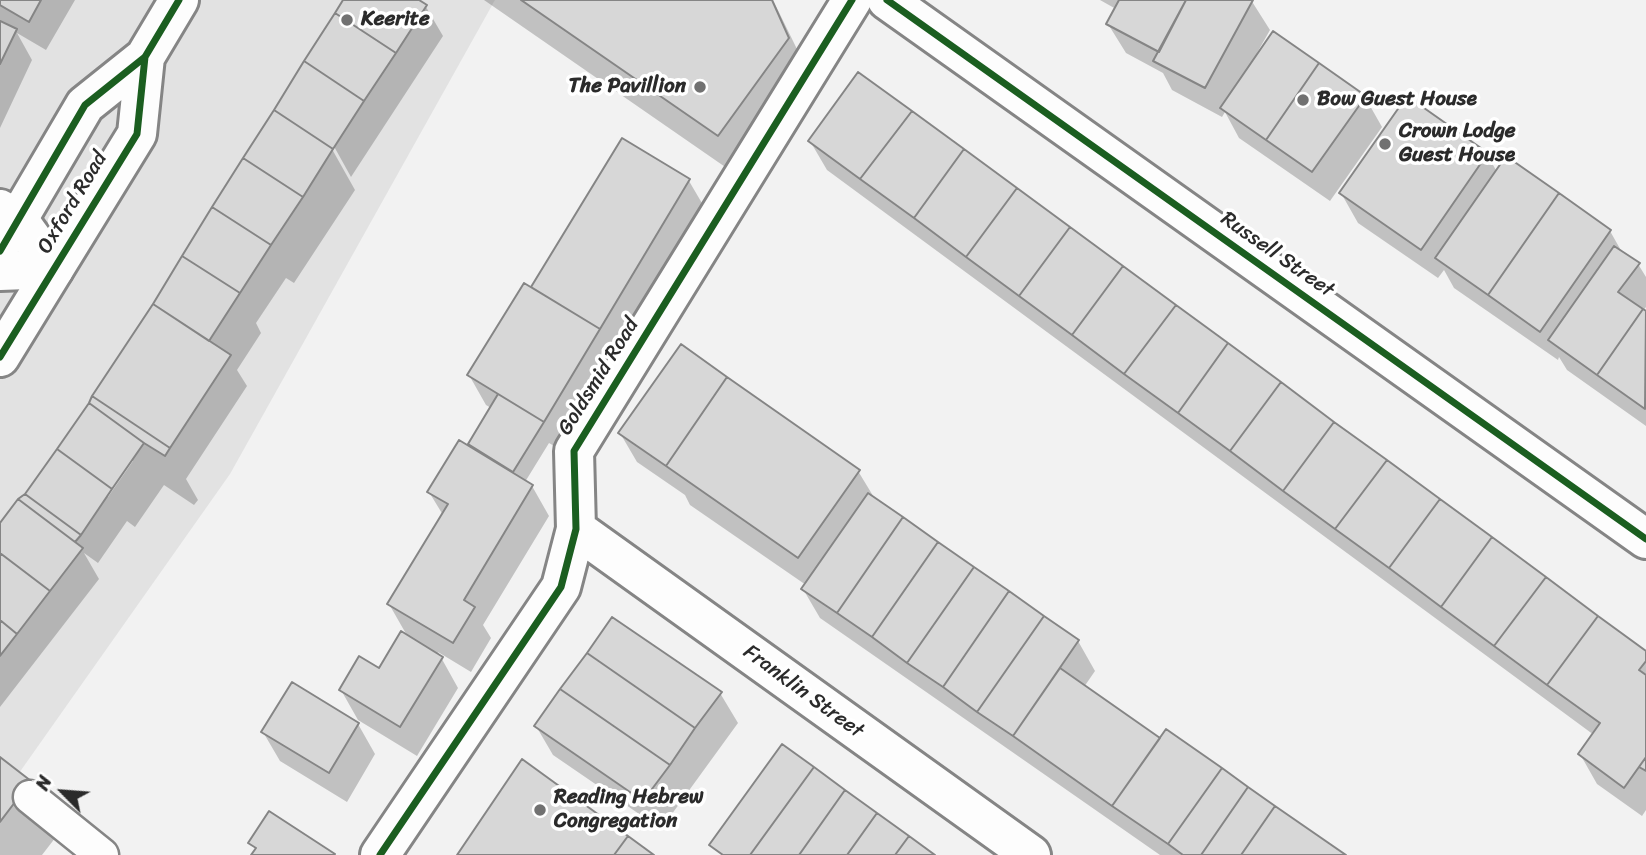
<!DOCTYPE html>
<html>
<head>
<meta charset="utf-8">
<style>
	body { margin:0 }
	#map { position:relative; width:1646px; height:855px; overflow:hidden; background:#f2f2f2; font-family:Sriracha,sans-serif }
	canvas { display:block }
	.north { position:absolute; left:28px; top:757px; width:70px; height:70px; -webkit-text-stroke:5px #fff; paint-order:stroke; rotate:295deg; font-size:19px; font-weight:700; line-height:28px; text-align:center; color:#2b2b2b }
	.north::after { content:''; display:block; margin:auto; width:24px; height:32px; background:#2b2b2b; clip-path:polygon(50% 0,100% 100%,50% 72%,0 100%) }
</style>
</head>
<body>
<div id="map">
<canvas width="1646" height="855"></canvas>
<div class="north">N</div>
</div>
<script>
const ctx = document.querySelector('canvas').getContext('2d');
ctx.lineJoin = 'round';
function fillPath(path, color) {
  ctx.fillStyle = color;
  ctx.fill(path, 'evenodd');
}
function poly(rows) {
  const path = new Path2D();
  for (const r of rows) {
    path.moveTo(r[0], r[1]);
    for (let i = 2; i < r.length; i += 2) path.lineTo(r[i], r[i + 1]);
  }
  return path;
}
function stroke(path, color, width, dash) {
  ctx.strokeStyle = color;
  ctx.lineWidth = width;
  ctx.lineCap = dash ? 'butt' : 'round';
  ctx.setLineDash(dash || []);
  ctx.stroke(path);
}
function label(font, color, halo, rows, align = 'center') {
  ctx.font = font + ' Sriracha,sans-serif';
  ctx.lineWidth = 7;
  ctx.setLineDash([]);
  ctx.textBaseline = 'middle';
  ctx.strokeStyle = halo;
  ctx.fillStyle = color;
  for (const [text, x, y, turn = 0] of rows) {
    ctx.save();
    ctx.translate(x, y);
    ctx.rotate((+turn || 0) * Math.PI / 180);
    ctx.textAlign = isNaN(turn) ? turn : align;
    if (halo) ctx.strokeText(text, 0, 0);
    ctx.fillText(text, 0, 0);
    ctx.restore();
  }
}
fillPath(poly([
	[0,0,495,0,230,474,0,800]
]), '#e2e2e2');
fillPath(poly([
	[0,0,75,0,46,50,17,33,32,60,0,128],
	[345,0,416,0,426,7,443,36,351,177,331,141,328,142,355,190,294,283,286,278,256,323,261,333,237,370,247,386,186,479,198,500,194,505,164,485,135,527,127,521,98,563,84,553,99,579,0,707,0,525,26,495,90,403],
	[129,461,133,461,108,497,105,495],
	[484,0,773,0,814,84,744,180],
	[1100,0,1251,0,1270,30,1257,53,1365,97,1382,127,1330,201,1239,138,1225,112,1222,117,1172,90,1163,73,1126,53,1108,24,1116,9],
	[623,141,689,181,706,210,561,450,549,443,525,482,532,486,549,516,483,625,491,638,471,672,438,652,458,688,417,756,358,720,341,690,380,671,409,639,389,604,443,515,429,492,473,450,470,444,491,408,486,405,469,375,532,290],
	[810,141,1646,653,1646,810,1642,816,1597,784,1580,754,1594,735,827,170],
	[1487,154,1497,172,1610,231,1623,254,1638,264,1646,277,1646,307,1643,311,1646,314,1646,426,1567,370,1559,357,1558,360,1454,288,1444,270,1438,278,1358,223,1341,193],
	[620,433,858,471,875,499,1078,641,1095,671,1084,687,1160,740,1343,855,1160,855,820,618,803,589,806,585,690,505,685,495,637,462],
	[720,693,738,723,661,829,553,755,536,726],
	[358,724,375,754,347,802,280,761,263,732],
	[0,759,59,833,42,855,0,855]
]), '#0003');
const building = poly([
	[0,0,41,0,29,22,0,5,0,0],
	[343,0,419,0,427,5,396,53,335,13,343,0],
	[521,0,772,0,789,38,718,136,521,0],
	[1119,0,1186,0,1159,52,1106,24,1119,0],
	[1186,0,1253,0,1205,88,1153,61,1186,0],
	[335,13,396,53,364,101,304,61,335,13],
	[0,21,17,29,0,64,0,21],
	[1273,31,1319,63,1266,140,1220,108,1273,31],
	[304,61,364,101,333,149,274,110,304,61],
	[1319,63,1366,96,1312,172,1266,140,1319,63],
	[858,72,912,111,860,179,808,141,858,72],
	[1407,96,1488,153,1421,250,1339,193,1407,96],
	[274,110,333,149,303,197,243,158,274,110],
	[912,111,964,149,914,218,860,179,912,111],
	[622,138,690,179,600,329,531,287,622,138],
	[964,149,1017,188,966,257,914,218,964,149],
	[1506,156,1559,193,1488,295,1435,258,1506,156],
	[243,158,303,197,271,245,212,207,243,158],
	[1017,188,1070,227,1019,296,966,257,1017,188],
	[1559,193,1611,230,1540,332,1488,295,1559,193],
	[212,207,271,245,240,293,182,256,212,207],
	[1070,227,1123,266,1072,335,1019,296,1070,227],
	[1614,246,1640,263,1618,292,1643,309,1597,375,1548,340,1614,246],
	[182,256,240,293,209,341,153,304,182,256],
	[1123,266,1176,305,1124,374,1072,335,1123,266],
	[524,283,600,329,544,422,467,375,524,283],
	[153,304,231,355,170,448,92,396,153,304],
	[1176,305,1228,343,1178,413,1124,374,1176,305],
	[1643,309,1646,311,1645,409,1597,375,1643,309],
	[1228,343,1281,382,1230,451,1178,413,1228,343],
	[681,344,727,377,666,466,618,433,681,344],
	[727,377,860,470,798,558,666,466,727,377],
	[1281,382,1334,422,1283,491,1230,451,1281,382],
	[498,394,544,422,513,472,468,444,498,394],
	[92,396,170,448,165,456,144,443,89,403,92,396],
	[89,403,144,443,112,489,57,449,89,403],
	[1334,422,1387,460,1335,529,1283,491,1334,422],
	[459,440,533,485,464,600,475,607,453,643,387,604,448,504,427,492,459,440],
	[57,449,112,489,81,535,25,494,57,449],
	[1387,460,1440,499,1389,568,1335,529,1387,460],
	[868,493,903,517,837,613,801,589,868,493],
	[25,494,81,535,75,542,18,499,25,494],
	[18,499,83,548,50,591,0,553,0,523,18,499],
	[1440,499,1492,537,1441,607,1389,568,1440,499],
	[903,517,938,542,872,637,837,613,903,517],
	[1492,537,1546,577,1494,646,1441,607,1492,537],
	[938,542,974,567,907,663,872,637,938,542],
	[0,553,50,591,17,634,0,620,0,553],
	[974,567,1009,591,943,687,907,663,974,567],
	[1546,577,1598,616,1547,685,1494,646,1546,577],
	[1009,591,1044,616,977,712,943,687,1009,591],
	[1044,616,1079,640,1013,736,977,712,1044,616],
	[1598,616,1646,651,1646,661,1639,670,1646,675,1646,757,1624,788,1578,754,1600,723,1547,685,1598,616],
	[612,617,722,692,695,728,587,653,612,617],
	[0,620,17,634,0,656,0,620],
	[401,631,443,657,400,727,339,690,359,656,379,668,401,631],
	[587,653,695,728,670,765,560,689,587,653],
	[1060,668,1160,738,1112,806,1013,736,1060,668],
	[292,682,359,723,329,773,261,732,292,682],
	[560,689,670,765,643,801,534,726,560,689],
	[1166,729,1222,768,1168,844,1112,806,1166,729],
	[782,744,814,767,750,855,723,855,709,845,782,744],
	[0,757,31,781,0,822,0,757],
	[1646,757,1646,771,1639,767,1646,757],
	[522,759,628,836,614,855,457,855,522,759],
	[814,767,845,790,799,855,750,855,814,767],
	[1222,768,1248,787,1201,855,1183,855,1168,844,1222,768],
	[1248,787,1275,806,1241,855,1201,855,1248,787],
	[845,790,877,813,847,855,799,855,845,790],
	[1275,806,1346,855,1241,855,1275,806],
	[269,811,335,854,334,855,251,855,256,848,248,843,269,811],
	[877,813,909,836,895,855,847,855,877,813],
	[628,836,654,855,614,855,628,836],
	[909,836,935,855,895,855,909,836]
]);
fillPath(building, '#d7d7d7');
stroke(building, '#858585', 2);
const service = poly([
	[0,251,18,219],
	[30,797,102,855]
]);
const minor = poly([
	[576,529,1031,855],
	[380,855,561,587,576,529,574,451,852,0]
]);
const tertiary = poly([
	[887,0,1646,539],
	[18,219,85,105,145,57,179,0],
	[0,271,54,269,137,134,145,57]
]);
const primary = poly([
	[0,209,18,219,54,269,0,357]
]);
stroke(service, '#858585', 37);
stroke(minor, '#858585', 44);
stroke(tertiary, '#858585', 44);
stroke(primary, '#858585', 44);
stroke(service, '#fdfdfd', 32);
stroke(minor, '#fdfdfd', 38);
stroke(tertiary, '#fdfdfd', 38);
stroke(primary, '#fdfdfd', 38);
stroke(poly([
	[887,0,1646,539],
	[0,251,85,105,145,57,179,0],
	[0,357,137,134,145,57],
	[380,855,561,587,576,529,574,451,852,0]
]), '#1b5e20', 7);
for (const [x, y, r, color] of [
	[347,20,7,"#717171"],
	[700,87,7,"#717171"],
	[1303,100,7,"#717171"],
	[1385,144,7,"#717171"],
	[540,810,7,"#717171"]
]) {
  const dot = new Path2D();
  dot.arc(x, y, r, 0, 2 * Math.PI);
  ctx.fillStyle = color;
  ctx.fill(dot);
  stroke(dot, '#fff', 2.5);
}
label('bold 21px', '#2b2b2b', '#fff', [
	["Keerite",361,20],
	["The Pavillion",686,87,"right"],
	["Bow Guest House",1317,100],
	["Crown Lodge",1399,132],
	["Guest House",1399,156],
	["Reading Hebrew",554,798],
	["Congregation",554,822]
], 'left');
label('21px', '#2b2b2b', '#fff', [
	["Oxford Road",73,203,-59],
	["Russell Street",1277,255,35],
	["Goldsmid Road",599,377,-58],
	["Franklin Street",803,692,36]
]);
</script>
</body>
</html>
